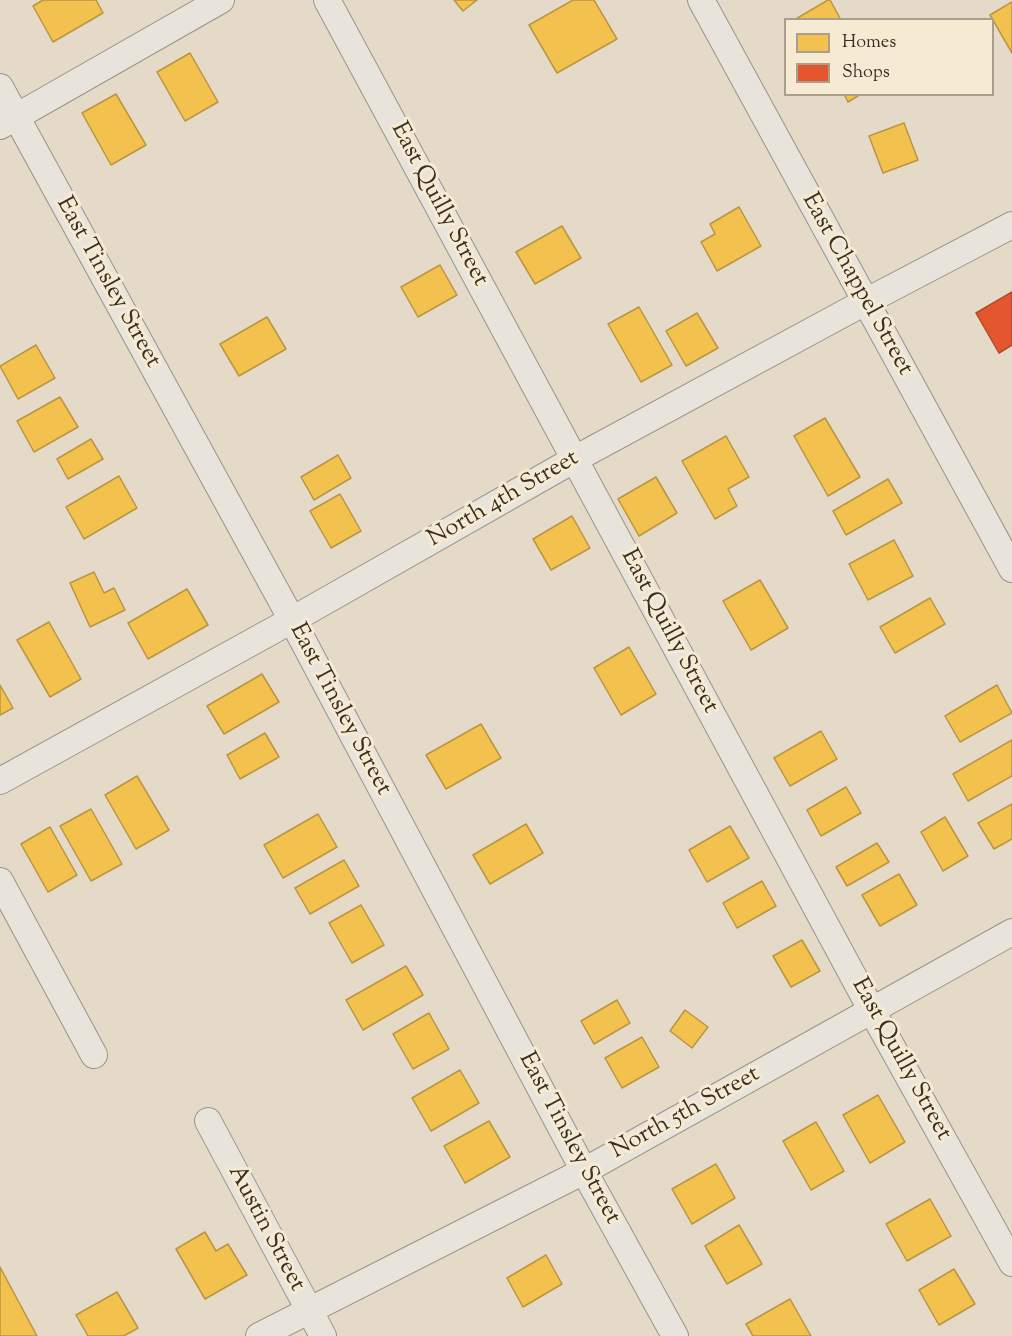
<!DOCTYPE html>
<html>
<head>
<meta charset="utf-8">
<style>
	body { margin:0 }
	#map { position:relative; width:1012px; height:1336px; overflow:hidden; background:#e4dac7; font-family:"Sorts Mill Goudy",serif }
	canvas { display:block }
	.legend { position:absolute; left:784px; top:18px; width:210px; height:78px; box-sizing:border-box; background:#f6ead2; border:2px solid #aa9f8d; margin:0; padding:8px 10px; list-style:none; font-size:18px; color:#392f25 }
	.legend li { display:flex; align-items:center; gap:12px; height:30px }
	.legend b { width:30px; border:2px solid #aa9f8d }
</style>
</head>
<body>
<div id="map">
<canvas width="1012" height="1336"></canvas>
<ul class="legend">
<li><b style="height:16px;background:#f2c14e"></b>Homes</li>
<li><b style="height:16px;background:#e4572e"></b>Shops</li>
</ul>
</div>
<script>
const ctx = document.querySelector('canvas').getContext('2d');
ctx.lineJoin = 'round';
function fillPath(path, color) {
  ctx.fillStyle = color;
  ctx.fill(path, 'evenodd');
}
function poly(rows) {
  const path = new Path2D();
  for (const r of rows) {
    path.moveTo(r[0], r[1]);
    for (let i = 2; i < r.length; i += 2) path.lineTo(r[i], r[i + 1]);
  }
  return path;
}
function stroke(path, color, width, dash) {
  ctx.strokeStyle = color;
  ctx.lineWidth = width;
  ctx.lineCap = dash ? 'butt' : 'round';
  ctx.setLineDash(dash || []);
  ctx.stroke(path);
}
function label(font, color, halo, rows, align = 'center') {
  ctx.font = font + ' "Sorts Mill Goudy",serif';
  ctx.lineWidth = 6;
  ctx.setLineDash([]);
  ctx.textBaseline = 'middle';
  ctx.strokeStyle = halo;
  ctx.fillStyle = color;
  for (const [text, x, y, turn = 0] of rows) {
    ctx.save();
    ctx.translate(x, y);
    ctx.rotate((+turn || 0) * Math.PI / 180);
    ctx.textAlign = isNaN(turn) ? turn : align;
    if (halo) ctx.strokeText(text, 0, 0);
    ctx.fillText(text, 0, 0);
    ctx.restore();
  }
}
const homes = poly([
	[43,0,96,0,103,13,53,42,33,6,43,0],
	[454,0,477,0,463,11,454,0],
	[573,0,594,0,617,39,557,73,529,25,573,0],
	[828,0,830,0,841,20,794,20,828,0],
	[1012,2,1012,53,990,15,1012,2],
	[190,53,218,102,185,121,157,72,190,53],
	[116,94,146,145,111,165,82,113,116,94],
	[844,94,861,94,848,102,844,94],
	[904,123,918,160,883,173,869,136,904,123],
	[739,207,761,246,717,271,701,242,715,234,710,224,739,207],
	[562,226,581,258,535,284,516,252,562,226],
	[440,265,457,295,418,317,401,287,440,265],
	[639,307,672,365,641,382,608,324,639,307],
	[697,313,718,348,686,366,666,331,697,313],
	[267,317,286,349,239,376,220,344,267,317],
	[36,345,55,378,18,399,0,366,36,345],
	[60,397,78,427,34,452,17,421,60,397],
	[825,418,860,477,828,496,794,436,825,418],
	[726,436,749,477,728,489,737,506,715,519,682,461,726,436],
	[91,439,103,459,68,479,57,459,91,439],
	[338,455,351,478,314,500,301,477,338,455],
	[119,476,137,508,84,539,66,507,119,476],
	[656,477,677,513,639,536,618,499,656,477],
	[888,479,902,503,846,535,833,511,888,479],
	[340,494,361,531,331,548,310,511,340,494],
	[572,516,590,548,551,570,533,539,572,516],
	[894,540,913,576,868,600,849,564,894,540],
	[94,572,104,593,114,588,125,610,90,627,70,583,94,572],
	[760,580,788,628,751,650,723,601,760,580],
	[187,589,208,625,148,659,128,623,187,589],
	[930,598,945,624,895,653,880,627,930,598],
	[49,622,81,679,50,697,17,640,49,622],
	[629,647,656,694,621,715,594,668,629,647],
	[262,674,279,702,224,734,207,706,262,674],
	[0,685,13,708,0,715,0,685],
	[997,685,1012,713,960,742,945,716,997,685],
	[481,724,501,758,446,789,426,755,481,724],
	[821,731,837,759,790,786,774,758,821,731],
	[265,733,279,757,240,779,227,755,265,733],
	[1012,740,1012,776,968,801,953,774,1012,740],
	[137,776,169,830,136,849,105,795,137,776],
	[846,787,861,813,821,836,807,810,846,787],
	[1012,804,1012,839,994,849,978,823,1012,804],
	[91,809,122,864,91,881,60,826,91,809],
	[318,814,337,847,283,878,264,845,318,814],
	[945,817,968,856,943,871,921,832,945,817],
	[526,824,543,853,490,884,473,855,526,824],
	[730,826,749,858,707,882,689,850,730,826],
	[50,827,77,875,48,892,21,844,50,827],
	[877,843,889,862,847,886,836,867,877,843],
	[344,860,359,886,310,914,295,888,344,860],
	[899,874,917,905,880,926,862,895,899,874],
	[762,881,776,906,737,928,723,903,762,881],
	[361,905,384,945,352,963,329,923,361,905],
	[802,940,820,971,791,987,773,956,802,940],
	[406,966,423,995,363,1030,346,1000,406,966],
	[617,1000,630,1023,594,1044,581,1021,617,1000],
	[685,1010,708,1027,692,1048,670,1031,685,1010],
	[429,1013,449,1049,413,1069,393,1034,429,1013],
	[642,1037,659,1067,622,1088,605,1058,642,1037],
	[460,1070,479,1103,431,1131,412,1098,460,1070],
	[878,1095,905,1142,870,1163,843,1115,878,1095],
	[489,1121,510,1157,465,1183,444,1146,489,1121],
	[816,1122,844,1171,811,1190,783,1141,816,1122],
	[716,1164,735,1198,692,1224,672,1189,716,1164],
	[930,1199,951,1236,907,1261,886,1224,930,1199],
	[739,1225,762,1264,727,1284,705,1246,739,1225],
	[205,1232,216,1251,228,1244,247,1275,205,1299,176,1249,205,1232],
	[546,1255,562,1284,523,1307,507,1278,546,1255],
	[0,1267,37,1336,0,1336,0,1267],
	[954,1269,975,1304,939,1325,919,1290,954,1269],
	[117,1292,138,1328,124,1336,88,1336,76,1315,117,1292],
	[790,1299,811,1336,753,1336,746,1324,790,1299]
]);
fillPath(homes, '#f2c14e');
stroke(homes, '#ba9542', 1.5);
const shops = poly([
	[1012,292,1012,345,999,353,976,313,1012,292]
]);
fillPath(shops, '#e4572e');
stroke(shops, '#b14b2b', 1.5);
const minor = poly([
	[327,0,872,1011,1012,1263],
	[701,0,1012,569],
	[0,87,292,620,584,1171,675,1336],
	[0,126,221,0],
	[0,781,292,620,575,459,865,302,1012,225],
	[0,881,94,1055],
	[208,1121,323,1336],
	[259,1336,584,1171,1012,932]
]);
stroke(minor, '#9a9387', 28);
stroke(minor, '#e9e4db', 26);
label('24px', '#392f25', '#f6ead2', [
	["East Quilly Street",438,205,62],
	["East Tinsley Street",107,283,61],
	["East Chappel Street",856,285,61],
	["North 4th Street",504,500,-30],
	["East Quilly Street",668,632,62],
	["East Tinsley Street",339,710,62],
	["East Quilly Street",900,1060,61],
	["North 5th Street",686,1114,-29],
	["East Tinsley Street",568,1139,62],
	["Austin Street",265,1229,62]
]);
</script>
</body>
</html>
